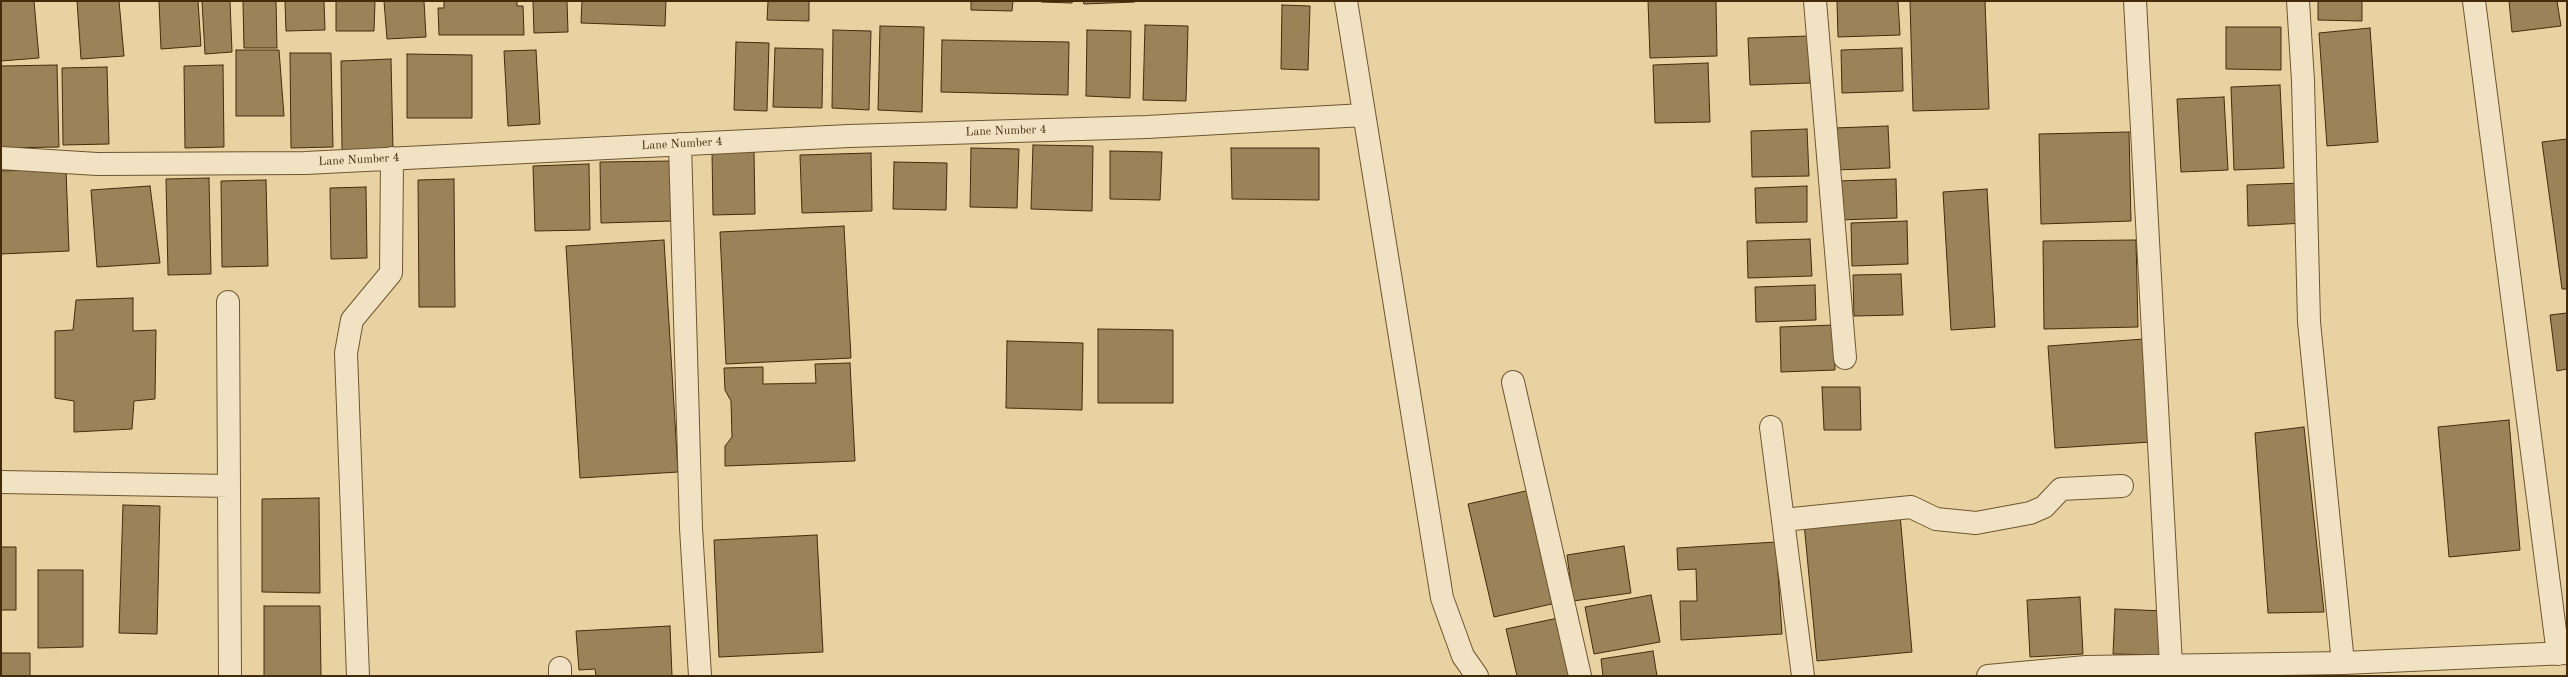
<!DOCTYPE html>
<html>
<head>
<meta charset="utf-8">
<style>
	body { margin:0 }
	#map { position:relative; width:2568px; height:677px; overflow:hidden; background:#e9d2a2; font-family:"Old Standard TT",serif }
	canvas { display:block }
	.frame { position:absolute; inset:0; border:2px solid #442c0a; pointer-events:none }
</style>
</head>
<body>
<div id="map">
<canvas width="2568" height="677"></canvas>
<div class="frame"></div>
</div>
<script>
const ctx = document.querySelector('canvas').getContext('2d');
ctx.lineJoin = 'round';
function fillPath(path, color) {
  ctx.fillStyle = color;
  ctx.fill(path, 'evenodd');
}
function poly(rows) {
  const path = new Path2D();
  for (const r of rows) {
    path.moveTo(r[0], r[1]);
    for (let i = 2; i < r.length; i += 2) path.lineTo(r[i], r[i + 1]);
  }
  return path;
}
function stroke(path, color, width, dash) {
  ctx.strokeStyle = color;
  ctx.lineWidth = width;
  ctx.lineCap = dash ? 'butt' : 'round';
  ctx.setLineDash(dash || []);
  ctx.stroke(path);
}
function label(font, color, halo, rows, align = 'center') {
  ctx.font = font + ' "Old Standard TT",serif';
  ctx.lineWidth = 3.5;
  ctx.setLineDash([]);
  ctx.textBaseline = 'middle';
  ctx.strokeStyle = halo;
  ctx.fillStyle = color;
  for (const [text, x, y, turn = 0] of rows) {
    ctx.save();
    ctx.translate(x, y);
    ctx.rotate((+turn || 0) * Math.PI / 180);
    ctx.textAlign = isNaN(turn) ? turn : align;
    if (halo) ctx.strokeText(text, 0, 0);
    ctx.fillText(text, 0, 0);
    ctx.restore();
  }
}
const building = poly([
	[1,1,34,1,39,58,1,61,1,1],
	[77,1,119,1,124,56,81,59,77,1],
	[159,1,198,1,201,46,161,49,159,1],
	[202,1,230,1,232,52,205,54,202,1],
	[243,1,276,1,277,48,244,48,243,1],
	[285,1,324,1,325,30,286,31,285,1],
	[336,1,375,1,374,31,336,31,336,1],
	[384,1,424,1,426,37,387,39,384,1],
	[444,1,517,1,517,6,523,6,524,35,439,35,438,8,444,8,444,1],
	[533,1,567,1,568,32,534,33,533,1],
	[582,1,666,1,665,26,581,23,582,1],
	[768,1,809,1,809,21,767,20,768,1],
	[971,1,1013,1,1012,11,971,10,971,1],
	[1041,1,1073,1,1072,3,1041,2,1041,1],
	[1083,1,1134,1,1135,2,1084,4,1083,1],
	[1648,1,1716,1,1717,56,1650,58,1648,1],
	[1837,1,1898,1,1900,35,1838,37,1837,1],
	[1910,1,1985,1,1989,109,1913,111,1910,1],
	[2318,1,2362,1,2362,21,2318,20,2318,1],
	[2509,1,2557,1,2561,26,2512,32,2509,1],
	[1282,5,1310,6,1308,70,1281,69,1282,5],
	[1145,25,1188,26,1186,101,1143,100,1145,25],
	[880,26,924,27,922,112,878,110,880,26],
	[2226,27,2281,27,2281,70,2226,69,2226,27],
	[2370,28,2378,142,2327,146,2319,33,2370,28],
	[833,30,871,31,869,110,832,108,833,30],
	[1087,30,1131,31,1130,98,1086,96,1087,30],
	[1809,36,1810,83,1750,85,1748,38,1809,36],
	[942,40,1069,42,1068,95,941,92,942,40],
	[736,42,769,43,767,111,734,110,736,42],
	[775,48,823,49,822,108,773,107,775,48],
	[1902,48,1903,91,1842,93,1841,50,1902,48],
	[236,50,279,50,284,116,236,116,236,50],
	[536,50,540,124,508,126,504,51,536,50],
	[290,53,331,53,333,147,291,148,290,53],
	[407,54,472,55,472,118,407,118,407,54],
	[391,59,393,150,342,151,341,61,391,59],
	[1708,63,1710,122,1655,123,1653,65,1708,63],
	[57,65,59,147,1,148,1,66,57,65],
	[223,65,224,147,185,148,184,66,223,65],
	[107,67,109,144,63,145,62,68,107,67],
	[2280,85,2284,168,2234,170,2231,87,2280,85],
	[2224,97,2228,170,2181,172,2177,99,2224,97],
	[1888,126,1890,168,1835,170,1834,128,1888,126],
	[1807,129,1809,176,1752,177,1751,131,1807,129],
	[2129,132,2131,221,2041,224,2039,134,2129,132],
	[2567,139,2567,289,2562,289,2542,142,2567,139],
	[1033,145,1093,146,1092,211,1031,209,1033,145],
	[971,148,1019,149,1017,208,970,207,971,148],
	[1231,148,1319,148,1319,200,1232,199,1231,148],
	[754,151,755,214,713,215,712,152,754,151],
	[1110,151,1162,152,1160,200,1110,199,1110,151],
	[871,153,872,211,802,213,800,155,871,153],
	[672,161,674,221,601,223,600,162,672,161],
	[894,162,947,163,946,210,893,209,894,162],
	[589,164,590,230,535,231,533,166,589,164],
	[66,169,69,251,1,254,1,171,66,169],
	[209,178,211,274,168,275,166,179,209,178],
	[454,179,455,307,419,307,418,180,454,179],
	[1896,179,1897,218,1839,220,1838,181,1896,179],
	[266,180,268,266,222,267,221,181,266,180],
	[2302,183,2305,223,2248,226,2247,185,2302,183],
	[150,186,160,263,97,267,91,190,150,186],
	[1807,186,1807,222,1756,223,1755,188,1807,186],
	[366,187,367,258,331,259,330,188,366,187],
	[1987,189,1995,327,1951,330,1943,192,1987,189],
	[1907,221,1908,264,1852,266,1851,223,1907,221],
	[844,226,851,358,726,364,720,232,844,226],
	[1810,239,1812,276,1748,278,1747,241,1810,239],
	[664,240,678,472,580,478,566,246,664,240],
	[2136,240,2138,327,2044,329,2043,241,2136,240],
	[1901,274,1903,315,1854,316,1853,275,1901,274],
	[1815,285,1816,320,1756,322,1755,287,1815,285],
	[133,298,133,331,156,330,155,399,134,401,132,429,74,432,74,401,55,398,55,331,73,330,76,300,133,298],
	[2567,313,2567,369,2557,371,2550,315,2567,313],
	[1834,325,1835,370,1781,372,1780,327,1834,325],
	[1098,329,1173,330,1173,403,1098,403,1098,329],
	[2144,339,2151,442,2055,448,2048,346,2144,339],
	[1007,341,1083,343,1082,410,1006,408,1007,341],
	[850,363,855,461,725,466,725,446,732,437,731,401,725,390,724,368,763,367,763,384,816,383,815,364,850,363],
	[1822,387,1860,387,1861,430,1824,430,1822,387],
	[2509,420,2520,550,2449,557,2438,427,2509,420],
	[2304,427,2324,612,2268,613,2255,433,2304,427],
	[1530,490,1556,603,1494,617,1468,504,1530,490],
	[319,498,320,593,262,592,262,499,319,498],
	[123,505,160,506,157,634,119,633,123,505],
	[1900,514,1912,652,1817,661,1804,523,1900,514],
	[817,535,823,652,719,657,714,540,817,535],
	[1776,542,1782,634,1681,640,1680,601,1697,601,1696,569,1678,570,1677,548,1776,542],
	[1624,546,1631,593,1573,601,1567,555,1624,546],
	[1,547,16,547,16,610,1,610,1,547],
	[38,570,83,570,83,647,38,648,38,570],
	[1651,595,1660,642,1594,654,1585,607,1651,595],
	[2080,597,2083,654,2030,657,2027,600,2080,597],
	[264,606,320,606,321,676,264,676,264,606],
	[2115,609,2164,611,2162,655,2113,654,2115,609],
	[1558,618,1571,676,1517,676,1506,629,1558,618],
	[670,626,672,676,596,676,595,669,579,670,576,631,670,626],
	[1653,651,1657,676,1603,676,1601,659,1653,651],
	[1,653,30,653,30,676,1,676,1,653]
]);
fillPath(building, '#9a8259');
stroke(building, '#442c0a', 1);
const minor = poly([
	[1346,1,1442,598,1463,656,1477,676],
	[1815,1,1845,358],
	[2135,1,2171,665],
	[2298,1,2303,81,2309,322,2343,663],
	[2474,1,2558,654],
	[680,144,691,528,700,676],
	[1,158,97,164,305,163,849,136,1147,127,1364,115],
	[228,302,230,676],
	[1513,382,1580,676],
	[1771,427,1803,676],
	[1,482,229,486],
	[1783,520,1911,507,1936,519,1976,523,2030,513,2044,507,2061,489,2122,486],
	[560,668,560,676],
	[358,676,346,353,352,320,391,273,392,158],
	[1988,676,2086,667,2343,663,2567,653]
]);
stroke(minor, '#6d5630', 24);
stroke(minor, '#f1e2c3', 22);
label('12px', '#442c0a', '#f1e2c3', [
	["Lane Number 4",1006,131,-2],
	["Lane Number 4",682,144,-3],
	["Lane Number 4",359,160,-3]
]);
</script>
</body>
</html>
